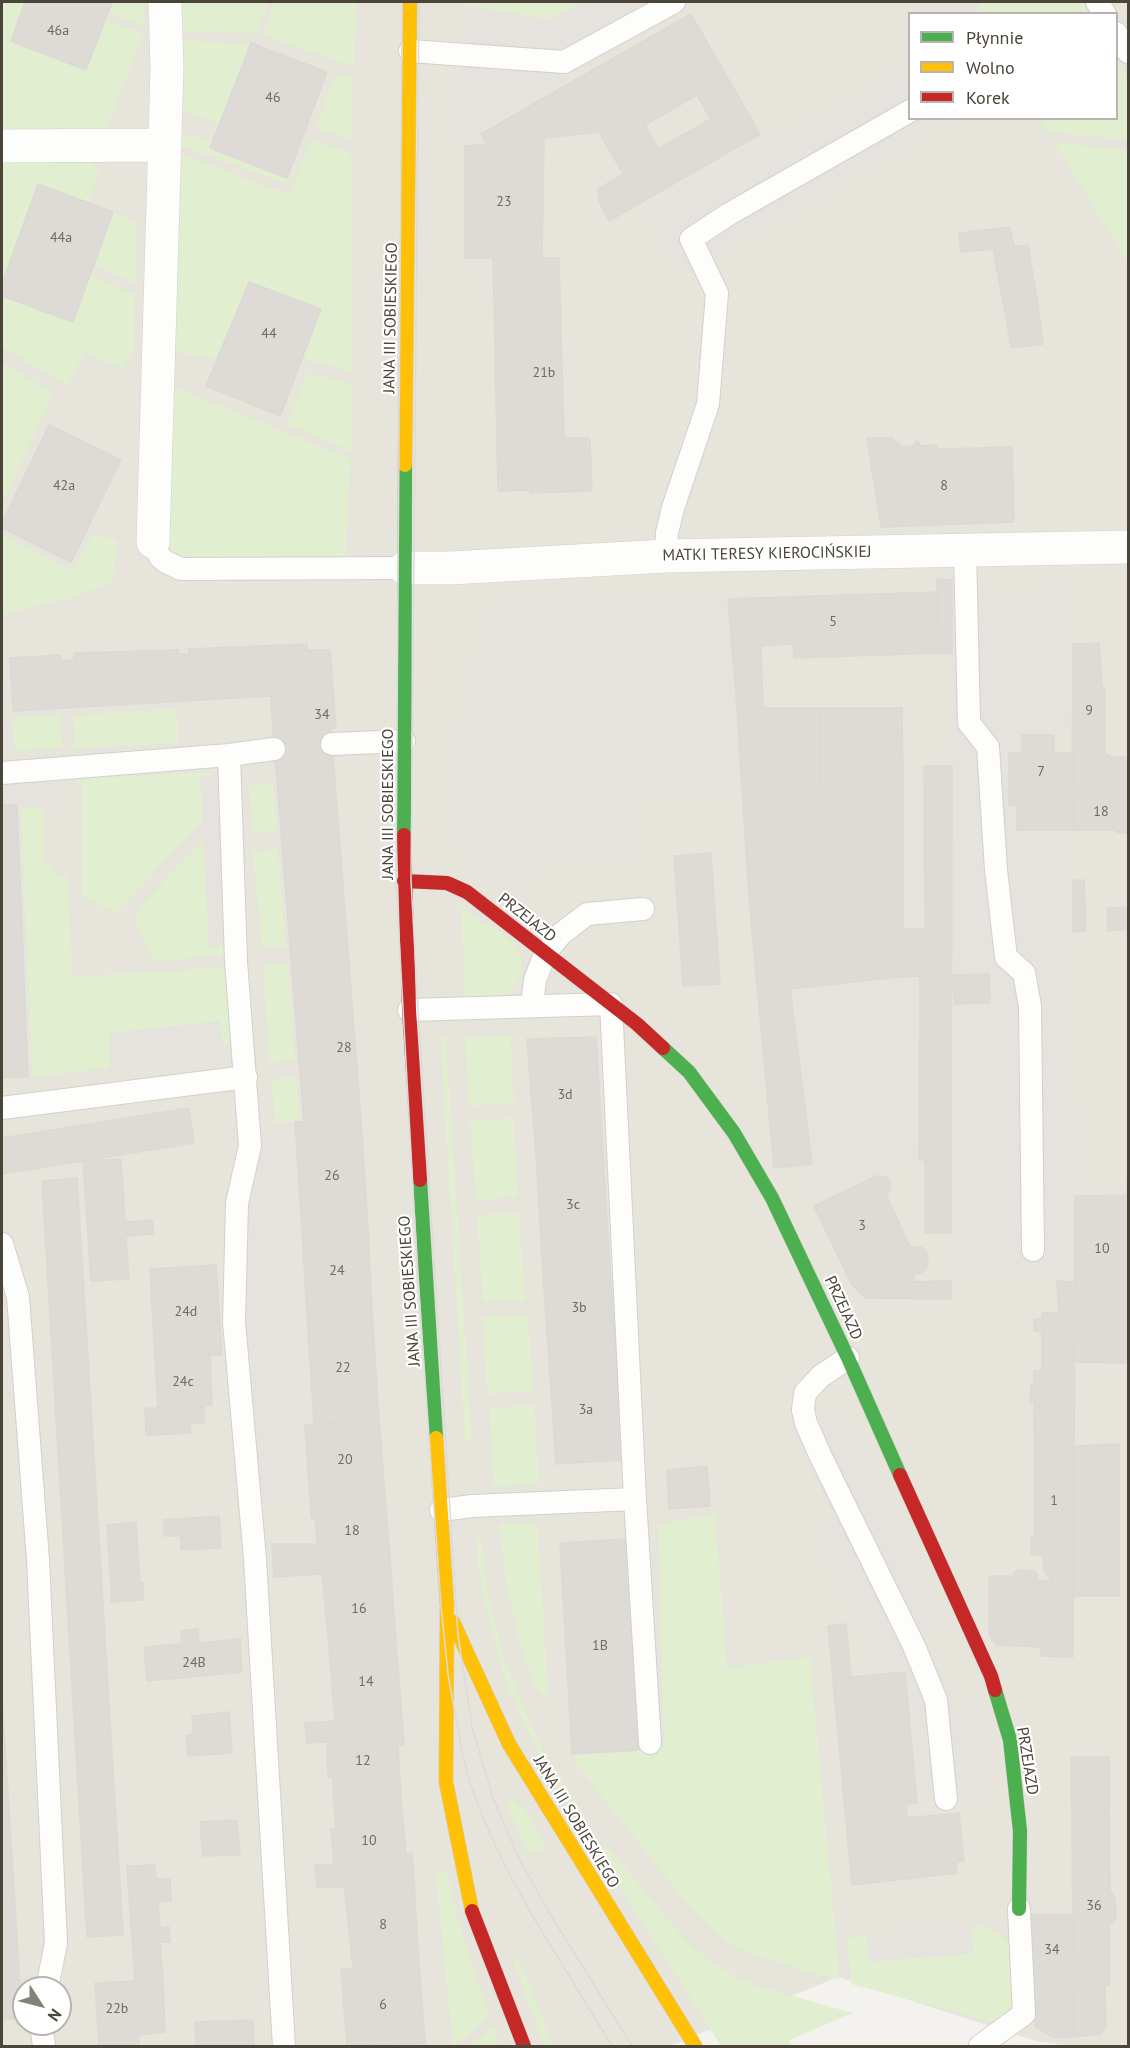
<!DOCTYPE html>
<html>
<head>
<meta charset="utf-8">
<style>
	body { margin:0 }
	#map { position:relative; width:1130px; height:2048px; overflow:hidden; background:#f4f2ee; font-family:"PT Sans",sans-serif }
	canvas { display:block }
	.frame { position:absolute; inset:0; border:3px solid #4b4439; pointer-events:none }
	.legend { position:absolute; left:908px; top:12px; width:210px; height:108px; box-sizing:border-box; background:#fff; border:2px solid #b7b4b0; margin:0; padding:8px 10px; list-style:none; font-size:18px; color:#4b4439 }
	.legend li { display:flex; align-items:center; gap:12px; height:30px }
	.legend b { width:30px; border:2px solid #b7b4b0 }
	.north { position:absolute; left:12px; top:1976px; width:60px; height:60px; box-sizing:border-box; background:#fff; border:2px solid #b7b4b0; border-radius:50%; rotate:126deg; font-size:16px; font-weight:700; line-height:24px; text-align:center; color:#4b4439 }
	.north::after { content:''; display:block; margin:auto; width:21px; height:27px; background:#868178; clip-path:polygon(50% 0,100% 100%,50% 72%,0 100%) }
</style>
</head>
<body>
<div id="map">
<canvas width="1130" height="2048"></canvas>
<div class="frame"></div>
<ul class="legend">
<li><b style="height:8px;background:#4caf50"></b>Płynnie</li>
<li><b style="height:8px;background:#ffc107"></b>Wolno</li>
<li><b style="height:8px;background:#c62828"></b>Korek</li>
</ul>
<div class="north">N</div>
</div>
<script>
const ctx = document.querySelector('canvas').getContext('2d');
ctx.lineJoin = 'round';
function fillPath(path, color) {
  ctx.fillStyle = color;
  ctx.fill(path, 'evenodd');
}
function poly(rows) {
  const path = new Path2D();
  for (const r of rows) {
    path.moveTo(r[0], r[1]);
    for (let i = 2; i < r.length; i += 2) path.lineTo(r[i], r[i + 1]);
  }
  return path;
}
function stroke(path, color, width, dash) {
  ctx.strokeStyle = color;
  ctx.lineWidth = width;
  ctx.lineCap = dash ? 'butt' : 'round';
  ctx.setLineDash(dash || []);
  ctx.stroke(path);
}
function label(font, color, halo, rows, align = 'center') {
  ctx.font = font + ' "PT Sans",sans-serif';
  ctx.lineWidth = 4.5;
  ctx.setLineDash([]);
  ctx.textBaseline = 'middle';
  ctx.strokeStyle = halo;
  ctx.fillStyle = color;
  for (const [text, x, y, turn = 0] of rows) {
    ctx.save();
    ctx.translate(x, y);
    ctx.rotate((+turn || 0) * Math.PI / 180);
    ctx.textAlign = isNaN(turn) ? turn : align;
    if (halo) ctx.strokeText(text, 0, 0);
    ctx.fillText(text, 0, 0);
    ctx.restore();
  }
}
fillPath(poly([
	[2,2,1128,2,1128,2046,1069,2046,1036,2041,838,1977,670,2046,2,2046],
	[910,14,1116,14,1116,118,910,118],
	[24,1988,60,1988,60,2024,24,2024]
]), '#e7e4dc');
fillPath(poly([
	[2,2,25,2,11,42,85,70,105,20,144,34,104,134,2,136],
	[112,2,144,2,143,26,108,12],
	[175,2,268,2,257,33,174,32],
	[275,2,356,2,354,67,262,35],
	[463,2,583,2,548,19,463,5],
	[982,2,1083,2,1088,10,1054,14,976,13],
	[173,40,251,43,220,124,187,113,180,107],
	[1117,58,1128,78,1128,140,1047,132,1039,119,1116,118],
	[336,73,353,78,352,139,316,127],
	[183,134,213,140,211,148,287,178,284,183,171,142,178,135],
	[311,139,351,154,351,372,302,358,320,309,249,282,217,359,195,356,172,350,172,150,289,195],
	[1054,142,1128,150,1128,263],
	[2,154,90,161,99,174,88,203,38,185,2,284],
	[113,212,136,222,136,284,94,265],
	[90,274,134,295,134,351,123,369,84,352,67,386,2,347,2,296,73,322],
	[2,363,54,393,2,504],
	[308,373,351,384,353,452,286,424],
	[167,384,351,459,345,558,200,562,176,556,163,539],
	[93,533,118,541,112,582,75,597,2,615,2,534,72,571],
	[177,709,178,743,75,748,73,715],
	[60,714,62,748,15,751,12,718],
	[209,772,210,812,116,914,82,896,82,779],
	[273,784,277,831,252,833,249,786],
	[21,808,43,808,45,864,54,866,54,875,68,875,72,977,228,967,237,1033,224,1049,219,1021,110,1034,110,1068,32,1077],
	[213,830,227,955,154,962,135,923,140,906],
	[278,849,286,946,262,948,253,851],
	[461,907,514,942,522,958,522,976,512,990,498,998,465,1000],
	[288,962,295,1061,269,1063,263,964],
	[440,1035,446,1035,472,1441,465,1442],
	[510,1036,514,1103,468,1106,465,1038],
	[296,1077,300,1120,275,1123,272,1080],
	[513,1118,518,1197,476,1200,470,1121],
	[519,1213,525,1300,483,1302,477,1215],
	[528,1314,533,1391,487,1394,483,1317],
	[534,1405,539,1484,494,1487,489,1408],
	[715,1514,727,1668,810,1657,839,1972,838,1980,749,1954,732,1945,711,1929,692,1910,633,1836,577,1765,574,1755,664,1749,658,1524],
	[533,1522,537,1526,541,1576,548,1690,544,1695,541,1695,535,1686,521,1646,507,1589,499,1524],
	[477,1534,481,1539,487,1587,499,1640,511,1678,543,1751,586,1818,590,1839,543,1762,524,1724,504,1677,484,1602,478,1562],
	[514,1800,526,1811,547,1846,529,1856,505,1801],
	[609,1847,673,1926,696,1950,715,1964,738,1978,757,1986,853,2013,789,2040,791,2046,721,2046,599,1855,604,1848],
	[446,1869,458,1919,490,2017,454,2046,453,2046,436,1876],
	[980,1926,996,1931,1010,1945,1013,2009,992,2022,851,1984,847,1938,867,1936,869,1962,973,1953,972,1927],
	[518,1958,554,2046,544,2046,513,1960],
	[493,2027,499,2046,469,2046]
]), '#e1eecf');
fillPath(poly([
	[594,2,685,2,689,8,459,142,463,9,547,24],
	[909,66,910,118,952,119,683,277,644,210],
	[1073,588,1073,733,1022,735,1022,752,1009,753,1010,805,1017,805,1017,830,1073,830,1075,1282,956,1280,951,1233,955,1004,989,1003,989,975,951,975,952,595],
	[728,591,742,790,634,799,639,857,515,869,517,903,465,867,459,832,463,660,477,659,478,632,492,631,492,601],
	[2,679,6,679,9,764,2,764],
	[222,775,232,945,209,946,200,777],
	[61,779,64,805,2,804,2,782],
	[920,976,919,1160,877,1176,814,1206,812,1164,790,989,897,977],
	[219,1021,224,1049,213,1055,110,1068,110,1033],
	[289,1128,304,1499,262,1505,242,1246,261,1133],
	[844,1411,946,1617,920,1631,958,1708,982,1705,987,1798,922,1803,907,1668,879,1669,809,1533,834,1518,794,1436],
	[972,1927,973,1953,868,1962,867,1936]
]), '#e6e3df');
const building = poly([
	[25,2,112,2,86,70,11,41,25,2],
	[691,14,760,134,640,203,599,132,487,144,481,134,691,14],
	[697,95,711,119,658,149,645,125,697,95],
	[251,43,327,72,287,178,210,148,251,43],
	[544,138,542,258,465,258,465,146,544,138],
	[624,174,640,203,609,221,599,201,598,189,624,174],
	[38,184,113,212,73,322,2,296,2,284,38,184],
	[1010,227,1014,247,1028,245,1038,306,1005,311,993,249,961,252,959,233,1010,227],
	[493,258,559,258,564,438,590,438,592,491,530,493,530,490,498,491,493,258],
	[249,282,321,309,280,416,206,386,249,282],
	[1038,306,1043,344,1011,348,1005,311,1038,306],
	[49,425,121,460,71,562,2,528,2,523,49,425],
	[867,438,892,438,902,447,913,446,917,441,921,446,936,445,937,449,1012,447,1014,522,881,527,867,438],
	[937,579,952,580,952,653,938,653,937,579],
	[936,592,938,653,794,658,793,644,732,647,728,599,936,592],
	[1099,643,1102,686,1105,689,1105,753,1110,757,1128,757,1128,794,1072,792,1073,644,1099,643],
	[307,644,307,650,330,650,336,728,273,730,271,696,13,711,10,658,60,655,61,661,74,660,74,653,178,650,178,654,190,654,188,649,307,644],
	[761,645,763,709,737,708,732,647,761,645],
	[737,708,820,708,820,788,903,787,903,929,787,939,783,894,749,896,737,708],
	[820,708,902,708,903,787,820,788,820,708],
	[331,729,361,1120,304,1123,273,730,331,729],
	[1022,735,1054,735,1054,753,1073,753,1073,830,1017,830,1017,805,1009,805,1009,753,1022,752,1022,735],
	[924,766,952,766,951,1233,925,1233,925,1160,919,1160,920,976,898,977,790,989,812,1164,774,1168,753,941,903,929,925,929,924,766],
	[1072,792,1128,794,1128,833,1116,832,1116,830,1073,830,1072,792],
	[2,805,17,805,28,1077,2,1078,2,805],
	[711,853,720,984,683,986,674,856,711,853],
	[1073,880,1084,880,1086,931,1073,932,1073,880],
	[783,894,787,939,753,941,749,896,783,894],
	[1128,907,1128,929,1108,931,1107,908,1128,907],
	[989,974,990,1003,955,1004,951,975,989,974],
	[596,1037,603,1151,536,1155,527,1039,596,1037],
	[189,1108,194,1143,2,1174,2,1138,189,1108],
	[361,1120,368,1229,302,1230,295,1122,361,1120],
	[603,1151,609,1254,542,1258,536,1155,603,1151],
	[121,1159,126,1236,88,1238,83,1161,121,1159],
	[877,1176,884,1176,889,1179,891,1189,886,1194,910,1247,921,1247,928,1254,927,1268,921,1273,913,1274,914,1282,851,1283,814,1206,877,1176],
	[77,1178,123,1935,87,1937,42,1181,77,1178],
	[1127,1180,1128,1180,1128,1215,1127,1215,1127,1180],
	[1127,1195,1127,1215,1075,1216,1075,1196,1127,1195],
	[1127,1215,1128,1288,1075,1287,1075,1216,1127,1215],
	[152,1220,154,1234,127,1236,125,1222,152,1220],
	[368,1229,372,1311,307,1315,302,1230,368,1229],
	[126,1236,129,1279,91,1281,88,1238,126,1236],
	[609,1254,616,1357,549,1361,542,1258,609,1254],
	[216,1265,222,1355,155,1359,150,1269,216,1265],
	[951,1281,951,1299,865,1298,851,1283,951,1281],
	[1057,1281,1075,1282,1073,1657,1041,1656,1041,1647,997,1645,989,1634,989,1576,1014,1576,1014,1573,1018,1570,1033,1571,1038,1574,1037,1580,1049,1581,1052,1580,1044,1571,1043,1555,1031,1555,1031,1536,1035,1536,1034,1403,1030,1402,1031,1384,1034,1384,1034,1371,1042,1370,1042,1332,1034,1331,1034,1319,1042,1319,1042,1313,1059,1313,1057,1281],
	[1075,1287,1128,1288,1128,1363,1073,1362,1075,1287],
	[372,1311,379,1420,314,1423,307,1315,372,1311],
	[210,1356,212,1405,204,1406,204,1423,190,1423,191,1433,146,1435,145,1408,158,1408,155,1359,210,1356],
	[616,1357,622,1460,556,1464,549,1361,616,1357],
	[379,1420,385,1495,310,1499,305,1425,379,1420],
	[1119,1444,1119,1596,1072,1596,1073,1446,1119,1444],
	[707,1466,710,1506,669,1509,667,1470,707,1466],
	[385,1495,391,1570,274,1577,272,1544,317,1544,315,1518,311,1518,310,1499,385,1495],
	[219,1516,221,1548,181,1550,181,1536,164,1536,164,1520,219,1516],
	[136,1522,140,1585,111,1586,107,1525,136,1522],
	[627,1539,639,1750,572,1754,560,1543,627,1539],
	[391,1570,396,1644,329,1648,322,1574,391,1570],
	[140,1583,143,1583,143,1600,111,1602,111,1586,140,1585,140,1583],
	[846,1624,851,1677,905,1672,917,1803,906,1804,907,1818,959,1813,964,1861,956,1862,957,1873,852,1885,828,1626,846,1624],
	[198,1629,199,1643,240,1639,242,1672,147,1681,144,1647,182,1644,181,1631,198,1629],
	[396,1644,402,1717,335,1721,329,1648,396,1644],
	[2,1697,22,2018,2,2020,2,1697],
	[229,1712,232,1753,188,1756,186,1736,193,1734,192,1716,229,1712],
	[402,1717,404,1745,398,1745,401,1800,334,1806,333,1777,328,1778,327,1742,307,1743,305,1723,402,1717],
	[1071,1757,1109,1757,1109,1815,1072,1815,1071,1757],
	[401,1800,406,1854,412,1853,414,1882,317,1888,315,1865,334,1865,331,1829,336,1829,334,1806,401,1800],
	[1072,1815,1109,1815,1110,1891,1115,1897,1116,1917,1109,1925,1109,1985,1073,1985,1072,1815],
	[237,1820,240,1855,203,1856,200,1822,237,1820],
	[155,1865,156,1879,170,1879,171,1901,158,1901,160,1928,169,1927,170,1942,160,1942,163,1980,135,1981,127,1866,155,1865],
	[414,1882,419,1965,353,1968,344,1886,414,1882],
	[1030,1915,1073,1915,1073,2037,1052,2037,1035,2026,1030,1915],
	[419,1965,425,2042,347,2046,341,1969,419,1965],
	[163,1980,165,2032,138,2035,135,1981,163,1980],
	[135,1981,139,2046,99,2046,95,1983,135,1981],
	[1073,1985,1105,1985,1106,2027,1101,2034,1073,2037,1073,1985],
	[253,2020,254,2046,196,2046,195,2022,253,2020],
	[425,2042,425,2046,351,2046,425,2042]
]);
fillPath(building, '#dedbd6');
stroke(building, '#dcd9d4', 1.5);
const lane = poly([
	[1097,2,1105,14],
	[1116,33,1128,52],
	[410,51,564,62,674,2],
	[153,542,160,557,166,562,181,569,405,568],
	[965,550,969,723,988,747,996,870,1006,957,1024,973,1030,1006,1033,1250],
	[666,556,667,533,673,508,708,404,717,293,691,239,729,214,910,111],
	[332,744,404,741],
	[229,755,236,961,250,1146,237,1203,234,1322,255,1559,284,2046],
	[2,773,229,755,274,749],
	[532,1005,535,980,545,954,561,934,587,914,643,909],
	[409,1010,611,1004,635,1499,650,1743],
	[2,1108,246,1077],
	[2,1244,18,1297,38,1560,56,1943,47,1988],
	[848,1358,821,1376,805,1393,803,1410,806,1423,820,1455,914,1646,936,1700,946,1799],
	[441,1510,472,1506,635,1499],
	[41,2024,44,2046],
	[980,2046,1024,2014,1019,1909]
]);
const street = poly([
	[2,146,165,145],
	[153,542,167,68,165,2],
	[405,568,451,568,666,556,1128,547]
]);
const fast = poly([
	[404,835,405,465],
	[663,1048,689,1072,734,1133,772,1198,848,1358,900,1475],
	[420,1180,436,1438],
	[995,1690,1010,1740,1020,1831,1019,1909]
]);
const slow = poly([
	[405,465,410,2],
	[436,1438,447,1606,446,1782,472,1911],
	[453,1622,509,1744,695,2046]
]);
const jam = poly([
	[404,835,409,1010,420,1180],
	[404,881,447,883,467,892,637,1024,663,1048],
	[900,1475,991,1676,995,1690],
	[472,1911,524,2046]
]);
stroke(lane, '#d2d0cb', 24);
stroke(street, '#d2d0cb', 34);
stroke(fast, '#d3cfc5', 15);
stroke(slow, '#d3cfc5', 15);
stroke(jam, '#d3cfc5', 15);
stroke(lane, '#fdfdfc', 22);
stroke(street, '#fdfdfc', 33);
stroke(fast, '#4caf50', 14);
stroke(slow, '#ffc107', 14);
stroke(jam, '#c62828', 14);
stroke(poly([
	[402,2,396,881,418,1279,441,1606,448,1674,461,1746,470,1784,484,1820,504,1864,532,1915,612,2046],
	[419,2,411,880,418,1009,458,1635,472,1727,493,1798,519,1858,547,1909,632,2046]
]), '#dbdbda', 1.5);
label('14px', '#706a61', null, [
	["46a",58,31],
	["46",273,98],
	["23",504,202],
	["44a",61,238],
	["44",269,334],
	["21b",544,373],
	["42a",64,486],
	["8",944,486],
	["5",833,622],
	["9",1089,711],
	["34",322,715],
	["7",1041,772],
	["18",1101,812],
	["28",344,1048],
	["3d",565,1095],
	["26",332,1176],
	["3c",573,1205],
	["3",862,1226],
	["10",1102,1249],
	["24",337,1271],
	["3b",579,1308],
	["24d",186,1312],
	["22",343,1368],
	["24c",183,1382],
	["3a",586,1410],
	["20",345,1460],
	["1",1054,1501],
	["18",352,1531],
	["16",359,1609],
	["1B",600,1646],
	["24B",194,1663],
	["14",366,1682],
	["12",363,1761],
	["10",369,1841],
	["36",1094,1906],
	["8",383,1925],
	["34",1052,1950],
	["6",383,2005],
	["22b",117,2009]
]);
label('16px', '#4b4439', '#fff', [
	["JANA III SOBIESKIEGO",391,318,-89],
	["MATKI TERESY KIEROCIŃSKIEJ",767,554,-1],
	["JANA III SOBIESKIEGO",388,804,-90],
	["PRZEJAZD",527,918,38],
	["JANA III SOBIESKIEGO",410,1291,-94],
	["PRZEJAZD",843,1308,65],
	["PRZEJAZD",1027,1761,81],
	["JANA III SOBIESKIEGO",576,1822,59]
]);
</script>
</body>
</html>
